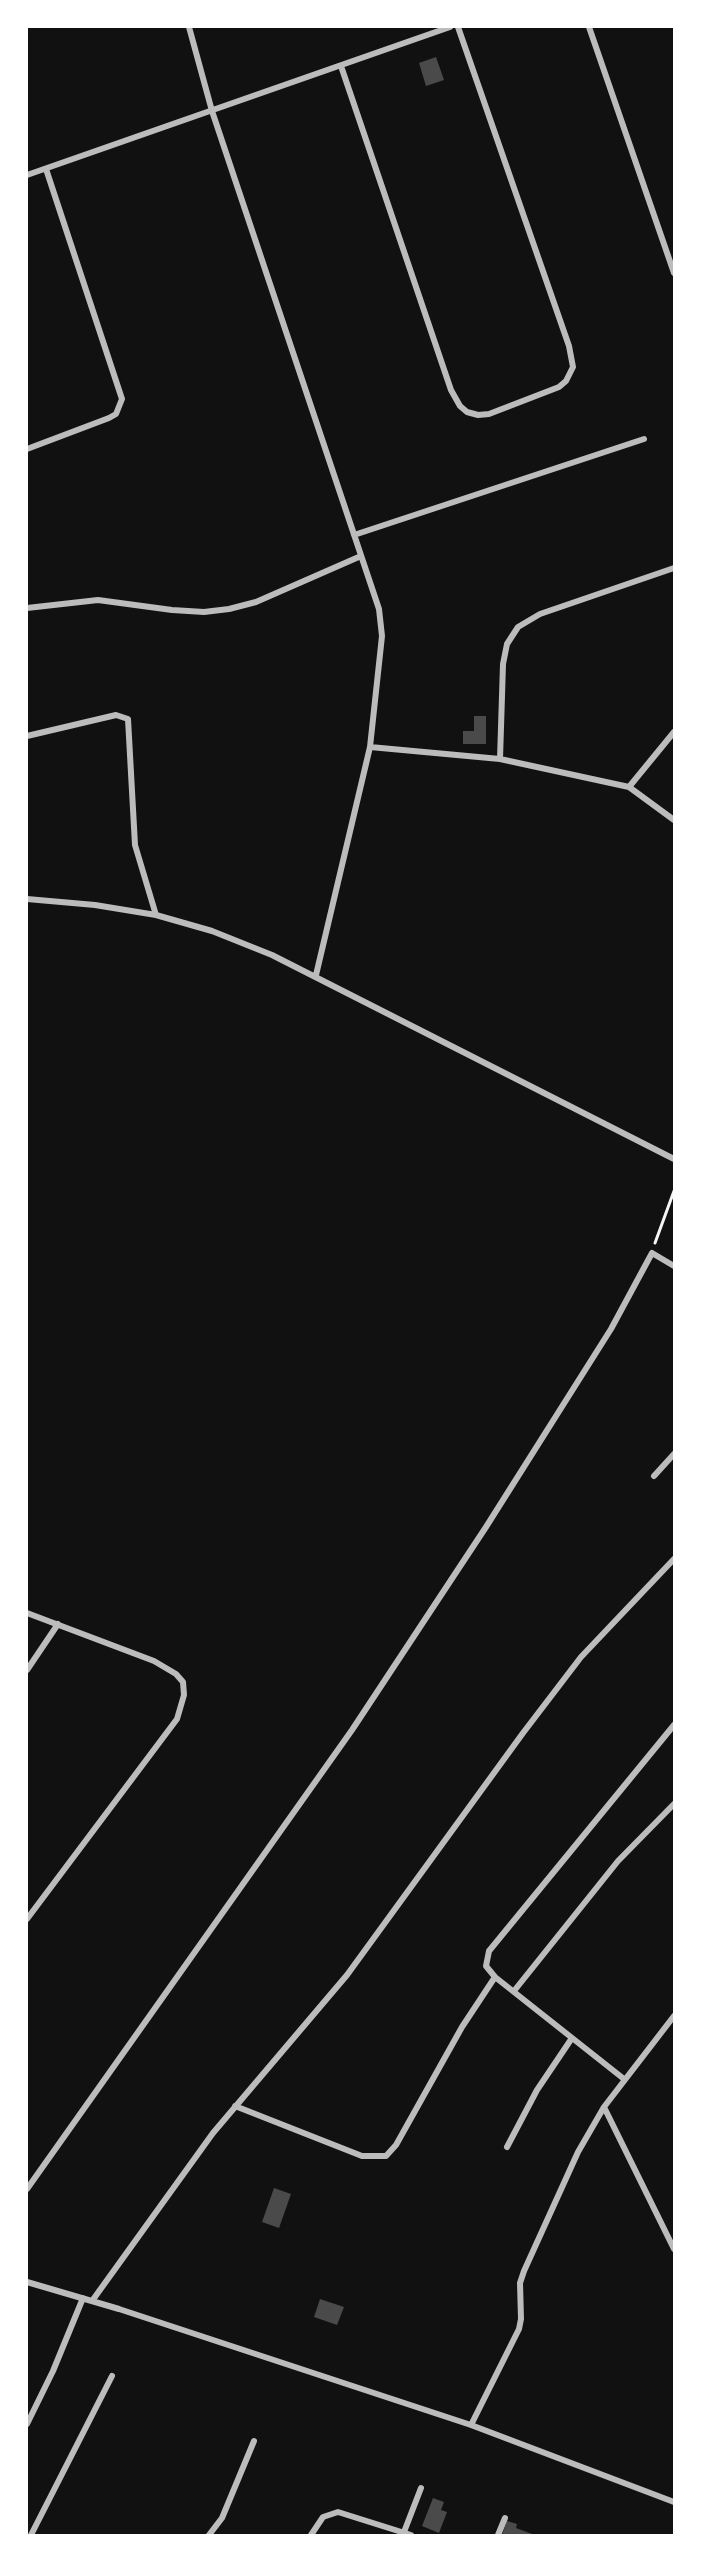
<!DOCTYPE html>
<html>
<head>
<meta charset="utf-8">
<style>
	body { margin:0 }
	#map { position:relative; width:701px; height:2562px; overflow:hidden; background:#111; font-family:"Space Grotesk",sans-serif }
	canvas { display:block }
	.frame { position:absolute; inset:0; border:28px solid #fff; pointer-events:none }
</style>
</head>
<body>
<div id="map">
<canvas width="701" height="2562"></canvas>
<div class="frame"></div>
</div>
<script>
const ctx = document.querySelector('canvas').getContext('2d');
ctx.lineJoin = 'round';
function fillPath(path, color) {
  ctx.fillStyle = color;
  ctx.fill(path, 'evenodd');
}
function poly(rows) {
  const path = new Path2D();
  for (const r of rows) {
    path.moveTo(r[0], r[1]);
    for (let i = 2; i < r.length; i += 2) path.lineTo(r[i], r[i + 1]);
  }
  return path;
}
function stroke(path, color, width, dash) {
  ctx.strokeStyle = color;
  ctx.lineWidth = width;
  ctx.lineCap = dash ? 'butt' : 'round';
  ctx.setLineDash(dash || []);
  ctx.stroke(path);
}
fillPath(poly([
	[436,57,444,80,426,86,419,63],
	[474,716,486,716,486,744,463,744,463,731,474,731],
	[274,2188,291,2194,279,2228,262,2222],
	[320,2299,344,2307,337,2325,314,2317],
	[433,2498,444,2502,441,2510,447,2512,439,2533,422,2526],
	[507,2521,517,2524,516,2528,535,2535,502,2535]
]), '#4a4a4a');
stroke(poly([
	[655,1243,674,1191]
]), '#f5f5f5', 3);
stroke(poly([
	[189,27,212,111,379,609,382,636,370,747,316,975],
	[589,27,674,273],
	[341,66,451,390,460,406,467,412,478,415,489,414,559,387,566,381,573,367,569,346,458,27],
	[27,175,450,27],
	[27,449,109,418,116,414,122,399,46,169],
	[354,535,644,439],
	[27,608,98,600,172,610,204,612,229,609,256,602,361,556],
	[27,736,116,715,128,719,135,845,156,915],
	[370,747,500,759,629,787,674,820],
	[500,759,503,664,507,644,518,627,540,614,674,568],
	[629,787,674,732],
	[27,899,95,905,156,915,212,931,272,955,674,1159],
	[654,1476,674,1454],
	[27,1613,154,1661,176,1674,183,1682,184,1695,177,1719,27,1919],
	[27,1670,58,1624],
	[495,1977,486,1966,489,1951,674,1725],
	[514,1991,618,1861,674,1804],
	[674,2016,604,2107,674,2249],
	[235,2106,362,2156,386,2156,396,2145,462,2027,495,1977,624,2079],
	[507,2147,537,2090,572,2038],
	[27,2189,352,1730,486,1527,611,1329,652,1253,674,1266],
	[27,2282,119,2309,471,2425,674,2502],
	[92,2301,213,2133,347,1975,523,1733,581,1657,674,1559],
	[27,2424,53,2371,83,2298],
	[471,2425,519,2329,521,2319,520,2283,524,2271,578,2152,604,2107],
	[404,2532,421,2488],
	[31,2535,112,2376],
	[209,2535,222,2518,254,2441],
	[311,2535,323,2517,338,2512,411,2535],
	[498,2535,505,2518]
]), '#bcbcbc', 6);
</script>
</body>
</html>
